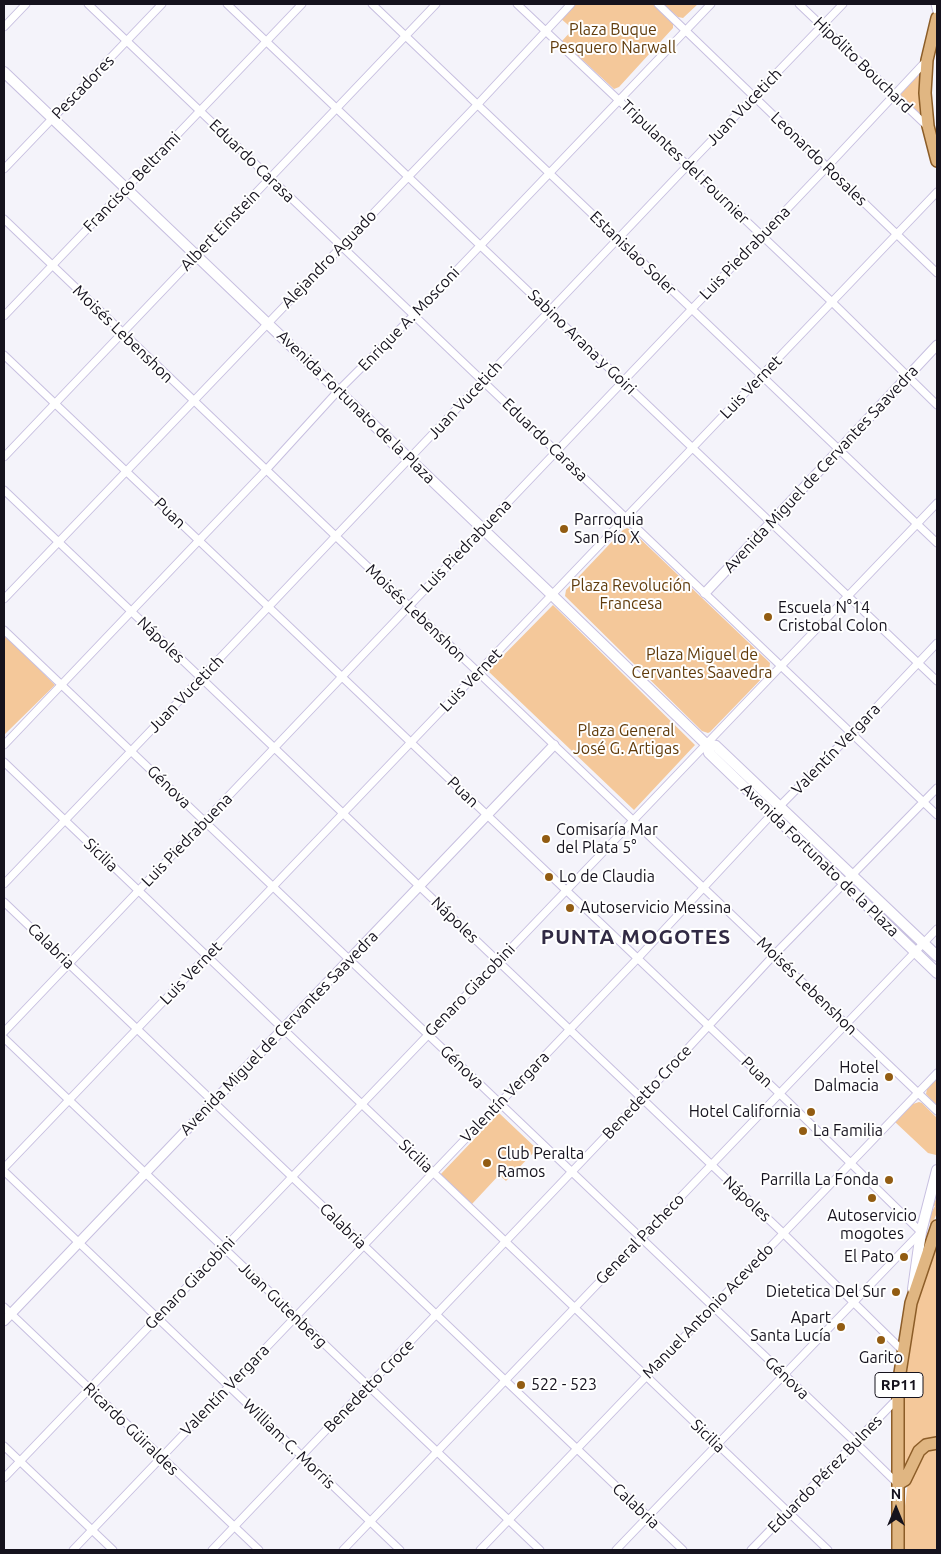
<!DOCTYPE html>
<html>
<head>
<meta charset="utf-8">
<style>
	body { margin:0 }
	#map { position:relative; width:941px; height:1554px; overflow:hidden; background:#f4f3fa; font-family:Ubuntu,sans-serif }
	canvas { display:block }
	.frame { position:absolute; inset:0; border:5px solid #15121d; pointer-events:none }
	.north { position:absolute; left:871px; top:1484px; width:50px; height:50px; -webkit-text-stroke:4px #fff; paint-order:stroke; rotate:0deg; font-size:14px; font-weight:700; line-height:20px; text-align:center; color:#15121d }
	.north::after { content:''; display:block; margin:auto; width:18px; height:22px; background:#15121d; clip-path:polygon(50% 0,100% 100%,50% 72%,0 100%) }
</style>
</head>
<body>
<div id="map">
<canvas width="941" height="1554"></canvas>
<div class="frame"></div>
<div class="north">N</div>
</div>
<script>
const ctx = document.querySelector('canvas').getContext('2d');
ctx.lineJoin = 'round';
function fillPath(path, color) {
  ctx.fillStyle = color;
  ctx.fill(path, 'evenodd');
}
function poly(rows) {
  const path = new Path2D();
  for (const r of rows) {
    path.moveTo(r[0], r[1]);
    for (let i = 2; i < r.length; i += 2) path.lineTo(r[i], r[i + 1]);
  }
  return path;
}
function stroke(path, color, width, dash) {
  ctx.strokeStyle = color;
  ctx.lineWidth = width;
  ctx.lineCap = dash ? 'butt' : 'round';
  ctx.setLineDash(dash || []);
  ctx.stroke(path);
}
function label(font, color, halo, rows, align = 'center') {
  ctx.font = font + ' Ubuntu,sans-serif';
  ctx.lineWidth = 4;
  ctx.setLineDash([]);
  ctx.textBaseline = 'middle';
  ctx.strokeStyle = halo;
  ctx.fillStyle = color;
  for (const [text, x, y, turn = 0] of rows) {
    ctx.save();
    ctx.translate(x, y);
    ctx.rotate((+turn || 0) * Math.PI / 180);
    ctx.textAlign = isNaN(turn) ? turn : align;
    if (halo) ctx.strokeText(text, 0, 0);
    ctx.fillText(text, 0, 0);
    ctx.restore();
  }
}
fillPath(poly([
	[574,4,653,4,673,23,673,28,619,87,614,89,562,41,573,29,560,18],
	[663,4,698,4,683,18,678,17],
	[918,74,919,76,920,116,898,94],
	[627,528,631,530,770,663,769,671,710,732,708,733,702,731,565,596,566,590,623,530],
	[553,605,695,745,634,810,488,671],
	[4,634,55,685,4,735],
	[937,1078,937,1106,926,1094,927,1089],
	[919,1102,922,1103,937,1118,937,1149,936,1155,928,1153,895,1122,913,1104],
	[499,1113,537,1149,506,1181,499,1175,472,1204,440,1175],
	[937,1197,937,1213,932,1224,930,1224,929,1217,935,1206,933,1205],
	[937,1237,937,1440,932,1440,904,1476,904,1400,910,1343,920,1288],
	[937,1445,937,1550,904,1550,904,1514,908,1482,917,1456]
]), '#f4c89a');
const minor = poly([
	[88,4,937,815],
	[227,4,937,681],
	[372,4,937,543],
	[517,4,832,302,937,405],
	[658,4,937,273],
	[799,4,927,126],
	[935,4,937,12],
	[4,27,26,4],
	[4,169,162,4],
	[4,219,937,1111],
	[4,316,302,4],
	[4,355,779,1093,921,1232,616,1550],
	[4,457,436,4],
	[4,490,783,1233,903,1351],
	[4,599,477,105,571,4],
	[4,630,856,1443,898,1484],
	[4,745,266,470,338,391,414,315,711,4],
	[4,762,828,1550],
	[4,884,201,678,688,165,843,4],
	[4,902,683,1550],
	[4,1032,827,167,927,60],
	[4,1038,540,1550],
	[4,1168,937,192],
	[4,1171,400,1550],
	[4,1307,259,1550],
	[4,1446,113,1550],
	[4,1478,937,503],
	[73,1550,638,958,772,814,852,733,937,643],
	[212,1550,642,1098,774,955,937,788],
	[343,1550,937,929],
	[480,1550,937,1073],
	[751,1550,898,1398]
]);
const tertiary = poly([
	[705,593,937,345],
	[4,1321,554,745]
]);
const secondary = poly([
	[4,72,552,595,706,744,709,753,937,973],
	[706,744,716,746,937,956],
	[913,1289,921,1232,937,1170]
]);
const primary = poly([
	[937,18,927,60,925,93,928,126,937,161],
	[898,1484,905,1480,919,1451,926,1445,937,1443],
	[898,1550,898,1398,900,1373,911,1303,937,1226]
]);
stroke(minor, '#c7bfe0', 9);
stroke(tertiary, '#c7bfe0', 11);
stroke(secondary, '#c7bfe0', 12);
stroke(primary, '#8c5d28', 14);
stroke(minor, '#fff', 7);
stroke(tertiary, '#fff', 9);
stroke(secondary, '#fff', 10);
stroke(primary, '#e0b682', 11);
for (const [x, y, r, color] of [
	[564,529,5,"#925c12"],
	[768,617,5,"#925c12"],
	[546,839,5,"#925c12"],
	[549,877,5,"#925c12"],
	[570,908,5,"#925c12"],
	[889,1077,5,"#925c12"],
	[811,1112,5,"#925c12"],
	[803,1131,5,"#925c12"],
	[487,1163,5,"#925c12"],
	[889,1180,5,"#925c12"],
	[872,1198,5,"#925c12"],
	[904,1257,5,"#925c12"],
	[896,1292,5,"#925c12"],
	[841,1327,5,"#925c12"],
	[881,1340,5,"#925c12"],
	[521,1385,5,"#925c12"]
]) {
  const dot = new Path2D();
  dot.arc(x, y, r, 0, 2 * Math.PI);
  ctx.fillStyle = color;
  ctx.fill(dot);
  stroke(dot, '#fff', 2);
}
for (const [x, y, w] of [
	[899,1385,48]
]) {
  const box = new Path2D();
  box.roundRect(x - w / 2, y - 12.5, w, 25, 4);
  ctx.fillStyle = '#fff';
  ctx.fill(box);
  stroke(box, '#15121d', 1);
}
label('bold 15px', '#15121d', null, [
	["RP11",899,1385]
]);
label('16px', '#603b0b', '#fff', [
	["Plaza Buque",613,30],
	["Pesquero Narwall",613,48],
	["Plaza Revolución",631,586],
	["Francesa",631,604],
	["Plaza Miguel de",702,655],
	["Cervantes Saavedra",702,673],
	["Plaza General",626,731],
	["José G. Artigas",626,749]
]);
label('16px', '#15121d', '#fff', [
	["Hipólito Bouchard",863,65,44],
	["Pescadores",83,87,-46],
	["Juan Vucetich",744,107,-46],
	["Leonardo Rosales",819,159,44],
	["Eduardo Carasa",252,161,44],
	["Tripulantes del Fournier",685,162,44],
	["Francisco Beltrami",132,182,-46],
	["Albert Einstein",220,230,-46],
	["Estanislao Soler",633,253,44],
	["Luis Piedrabuena",745,253,-46],
	["Alejandro Aguado",329,259,-46],
	["Enrique A. Mosconi",409,319,-46],
	["Moisés Lebenshon",123,334,44],
	["Sabino Arana y Goiri",582,342,44],
	["Luis Vernet",751,387,-46],
	["Juan Vucetich",465,400,-47],
	["Avenida Fortunato de la Plaza",356,407,44],
	["Eduardo Carasa",545,440,44],
	["Avenida Miguel de Cervantes Saavedra",821,469,-47],
	["Puan",170,513,44],
	["Luis Piedrabuena",466,546,-46],
	["Moisés Lebenshon",416,613,44],
	["Nápoles",161,640,44],
	["Luis Vernet",471,680,-46],
	["Juan Vucetich",186,694,-46],
	["Valentín Vergara",836,749,-46],
	["Génova",169,787,44],
	["Puan",463,792,44],
	["Luis Piedrabuena",187,840,-46],
	["Sicilia",101,855,44],
	["Avenida Fortunato de la Plaza",820,860,44],
	["Nápoles",455,920,44],
	["Calabria",51,946,44],
	["Luis Vernet",191,973,-46],
	["Moisés Lebenshon",807,986,44],
	["Genaro Giacobini",470,990,-46],
	["Avenida Miguel de Cervantes Saavedra",279,1033,-46],
	["Génova",462,1067,44],
	["Puan",757,1072,44],
	["Benedetto Croce",647,1092,-47],
	["Valentín Vergara",505,1097,-46],
	["Sicilia",416,1156,44],
	["Nápoles",747,1199,43],
	["Calabria",343,1226,44],
	["General Pacheco",640,1239,-46],
	["Genaro Giacobini",190,1283,-46],
	["Juan Gutenberg",283,1305,44],
	["Manuel Antonio Acevedo",708,1311,-46],
	["Génova",787,1378,43],
	["Benedetto Croce",369,1386,-46],
	["Valentín Vergara",225,1390,-46],
	["Ricardo Güiraldes",131,1429,44],
	["Sicilia",708,1436,44],
	["William C. Morris",289,1444,44],
	["Eduardo Pérez Bulnes",825,1474,-46],
	["Calabria",636,1506,43]
]);
label('16px', '#15121d', '#fff', [
	["Parroquia",574,520],
	["San Pío X",574,538],
	["Escuela N°14",778,608],
	["Cristobal Colon",778,626],
	["Comisaría Mar",556,830],
	["del Plata 5°",556,848],
	["Lo de Claudia",559,877],
	["Autoservicio Messina",580,908],
	["Hotel",879,1068,"right"],
	["Dalmacia",879,1086,"right"],
	["Hotel California",801,1112,"right"],
	["La Familia",813,1131],
	["Club Peralta",497,1154],
	["Ramos",497,1172],
	["Parrilla La Fonda",879,1180,"right"],
	["Autoservicio",872,1216,"center"],
	["mogotes",872,1234,"center"],
	["El Pato",894,1257,"right"],
	["Dietetica Del Sur",886,1292,"right"],
	["Apart",831,1318,"right"],
	["Santa Lucía",831,1336,"right"],
	["Garito",881,1358,"center"],
	["522 - 523",531,1385]
], 'left');
ctx.letterSpacing = '1px';
label('bold 21px', '#312a44', '#fff', [
	["PUNTA MOGOTES",636,937]
]);
ctx.letterSpacing = '0px';
</script>
</body>
</html>
